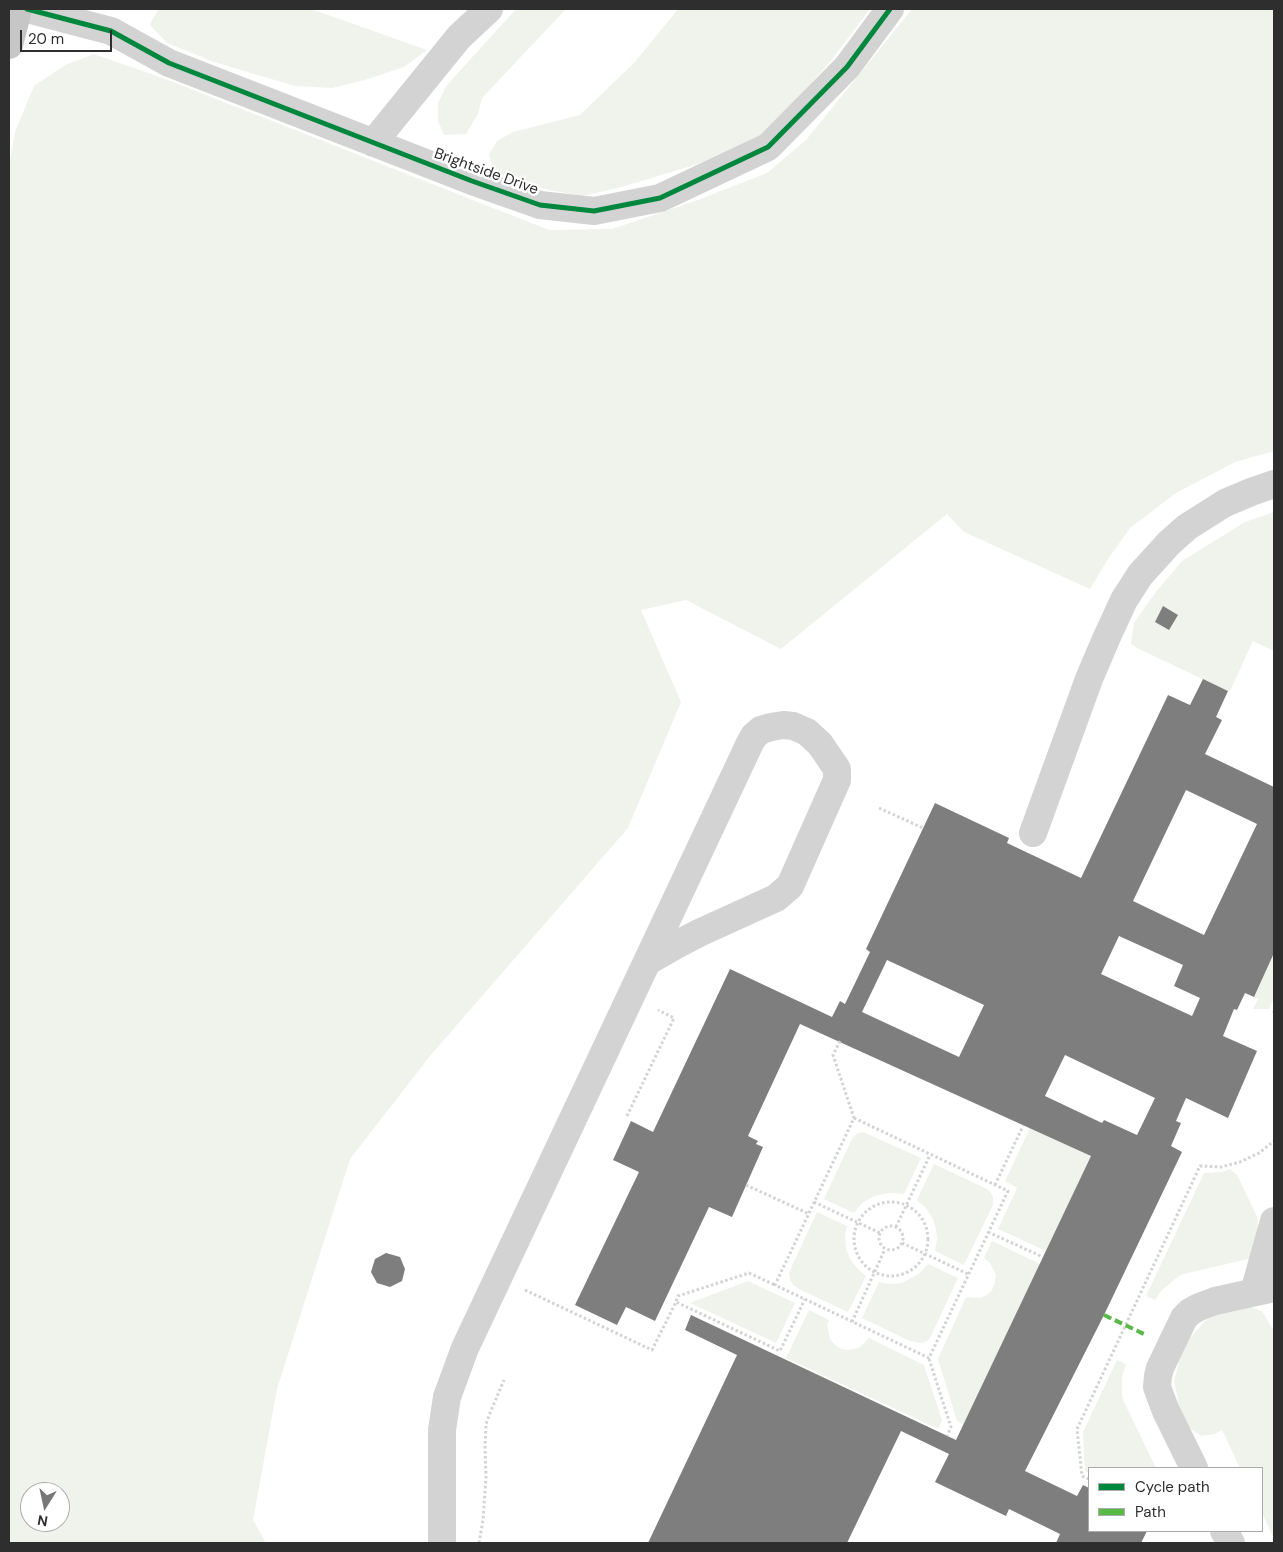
<!DOCTYPE html>
<html>
<head>
<meta charset="utf-8">
<style>
	body { margin:0 }
	#map { position:relative; width:1283px; height:1552px; overflow:hidden; background:#fff; font-family:"DM Sans",sans-serif }
	canvas { display:block }
	.frame { position:absolute; inset:0; border:10px solid #2e2e2e; pointer-events:none }
	.legend { position:absolute; left:1088px; top:1467px; width:175px; height:65px; box-sizing:border-box; background:#fff; border:1px solid #ababab; margin:0; padding:6px 9px; list-style:none; font-size:15px; color:#2e2e2e }
	.legend li { display:flex; align-items:center; gap:10px; height:25px }
	.legend b { width:25px; border:1px solid #ababab }
	.north { position:absolute; left:20px; top:1482px; width:50px; height:50px; box-sizing:border-box; background:#fff; border:1px solid #ababab; border-radius:50%; rotate:190deg; font-size:14px; font-weight:700; line-height:20px; text-align:center; color:#2e2e2e }
	.north::after { content:''; display:block; margin:auto; width:18px; height:22px; background:#777; clip-path:polygon(50% 0,100% 100%,50% 72%,0 100%) }
	.scale { position:absolute; left:20px; top:30px; width:92px; height:22px; box-sizing:border-box; border:2px solid #2e2e2e; border-top:0; padding-left:6px; font-size:15px; line-height:18px; white-space:nowrap; color:#2e2e2e; -webkit-text-stroke:4px #fff; paint-order:stroke }
</style>
</head>
<body>
<div id="map">
<canvas width="1283" height="1552"></canvas>
<div class="frame"></div>
<ul class="legend">
<li><b style="height:6px;background:#00873e"></b>Cycle path</li>
<li><b style="height:6px;background:#58b947"></b>Path</li>
</ul>
<div class="north">N</div>
<div class="scale">20 m</div>
</div>
<script>
const ctx = document.querySelector('canvas').getContext('2d');
ctx.lineJoin = 'round';
function fillPath(path, color) {
  ctx.fillStyle = color;
  ctx.fill(path, 'evenodd');
}
function poly(rows) {
  const path = new Path2D();
  for (const r of rows) {
    if (r.length === 3) {
      path.moveTo(r[0] + r[2], r[1]);
      path.arc(r[0], r[1], r[2], 0, 2 * Math.PI);
      continue;
    }
    path.moveTo(r[0], r[1]);
    for (let i = 2; i < r.length; i += 2) path.lineTo(r[i], r[i + 1]);
  }
  return path;
}
function stroke(path, color, width, dash) {
  ctx.strokeStyle = color;
  ctx.lineWidth = width;
  ctx.lineCap = dash ? 'butt' : 'round';
  ctx.setLineDash(dash || []);
  ctx.stroke(path);
}
function label(font, color, halo, rows, align = 'center') {
  ctx.font = font + ' "DM Sans",sans-serif';
  ctx.lineWidth = 5;
  ctx.setLineDash([]);
  ctx.textBaseline = 'middle';
  ctx.strokeStyle = halo;
  ctx.fillStyle = color;
  for (const [text, x, y, turn = 0] of rows) {
    ctx.save();
    ctx.translate(x, y);
    ctx.rotate((+turn || 0) * Math.PI / 180);
    ctx.textAlign = isNaN(turn) ? turn : align;
    if (halo) ctx.strokeText(text, 0, 0);
    ctx.fillText(text, 0, 0);
    ctx.restore();
  }
}
fillPath(poly([
	[159,9,311,9,427,50,404,67,365,80,332,88,295,86,214,62,167,43,150,25,152,20],
	[516,9,566,9,482,98,478,114,466,134,444,135,438,121,438,103,447,85],
	[678,9,870,9,830,62,759,141,738,152,618,188,582,196,549,190,494,174,489,154,497,141,513,132,580,115,635,62],
	[912,9,1274,9,1274,451,1235,462,1176,493,1130,528,1108,559,1090,589,964,532,947,514,781,649,686,600,641,610,681,702,628,828,430,1056,350,1159,277,1389,253,1520,266,1543,9,1543,9,165,15,132,34,86,65,65,94,54,168,80,549,230,612,229,698,200,767,173,806,140],
	[30,1492,60,1492,60,1522,30,1522],
	[1274,512,1274,651,1253,641,1230,691,1228,691,1139,649,1131,644,1134,623,1155,593,1182,561,1245,522],
	[1274,953,1274,998,1269,1009,1253,1009,1258,999,1254,997],
	[1030,1128,1091,1156,1046,1251,998,1229,1017,1188,1005,1181],
	[863,1132,921,1158,904,1194,890,1193,874,1196,862,1203,854,1213,824,1199,851,1141,854,1136,858,1133],
	[934,1164,987,1189,991,1193,993,1197,993,1205,964,1265,935,1251,937,1239,936,1229,933,1219,926,1208,917,1200],
	[1230,1169,1237,1175,1255,1212,1258,1221,1257,1232,1252,1258,1180,1275,1162,1290,1155,1300,1146,1296,1204,1173,1222,1172],
	[817,1212,847,1226,845,1236,846,1248,850,1259,857,1268,866,1276,848,1312,799,1289,793,1285,790,1279,789,1274,792,1266],
	[992,1241,1040,1264,964,1425,957,1421,938,1359,966,1297,980,1298,987,1295,992,1290,995,1283,996,1275,990,1263,984,1258],
	[928,1264,958,1278,930,1338,927,1341,922,1343,910,1341,862,1318,879,1282,890,1284,902,1283,920,1273],
	[748,1281,795,1303,776,1343,690,1303],
	[1242,1304,1262,1311,1272,1328,1274,1328,1274,1539,1262,1513,1262,1468,1240,1468,1222,1430,1215,1434,1201,1436,1188,1427,1180,1410,1174,1381,1180,1358,1189,1339,1207,1319],
	[809,1310,829,1320,827,1325,830,1339,835,1345,841,1349,848,1350,859,1348,869,1338,924,1365,942,1420,938,1429,786,1358],
	[1117,1360,1126,1364,1122,1377,1122,1395,1124,1402,1156,1468,1089,1468,1089,1473,1085,1471,1083,1432]
]), '#f0f3ec');
fillPath(poly([
	[1163,606,1178,615,1169,630,1155,622],
	[1203,679,1228,691,1216,717,1222,720,1205,754,1274,787,1274,953,1254,997,1245,993,1237,1010,1234,1009,1223,1036,1257,1051,1228,1118,1186,1098,1176,1121,1181,1123,1171,1146,1182,1152,1104,1315,1025,1471,1077,1496,1083,1485,1089,1488,1089,1531,1147,1531,1141,1543,1056,1543,1060,1534,1009,1509,1006,1516,935,1482,949,1454,901,1431,847,1543,648,1543,737,1355,685,1330,691,1315,956,1440,1091,1156,800,1024,748,1136,758,1141,756,1144,763,1147,732,1217,709,1207,655,1321,626,1307,617,1325,575,1305,639,1172,613,1160,631,1121,653,1132,730,969,832,1017,840,1001,845,1004,870,952,866,949,935,803,1009,838,1007,843,1081,878,1168,695,1190,705],
	[1186,790,1257,824,1204,935,1133,901],
	[1119,936,1183,965,1174,986,1200,998,1192,1016,1101,974],
	[887,960,984,1005,959,1057,862,1012],
	[1065,1055,1155,1098,1137,1135,1104,1120,1102,1123,1045,1096],
	[386,1253,400,1257,405,1269,402,1281,390,1287,377,1283,371,1272,375,1259]
]), '#7e7e7e');
stroke(poly([
	[879,808,923,828],
	[1274,1011,1274,1014],
	[840,1041,833,1055,854,1118],
	[627,1116,674,1018,658,1010],
	[854,1118,1008,1191,929,1358,775,1285,854,1118],
	[746,1185,809,1214],
	[995,1185,1023,1126],
	[814,1202,880,1233],
	[891,1239,37],
	[891,1238,12],
	[896,1227,930,1155],
	[988,1232,1043,1257],
	[902,1243,968,1274],
	[525,1290,652,1350,676,1302,780,1351,805,1299],
	[676,1301,678,1296,749,1273,775,1285],
	[852,1322,885,1249],
	[929,1359,951,1427,947,1436],
	[1089,1479,1082,1476,1077,1429,1200,1166,1221,1167,1240,1162,1259,1153,1274,1141],
	[479,1543,483,1520,486,1477,485,1448,486,1424,490,1413,504,1380]
]), '#d3d3d3', 3, [2.5, 2.5]);
stroke(poly([
	[27,9,111,31,169,63,472,181,540,205,594,211,660,198,768,147,847,67,890,9],
	[373,143,459,37,489,9],
	[1033,833,1089,679,1106,639,1124,600,1140,575,1169,543,1187,527,1225,503,1251,492,1274,484],
	[1254,1292,1274,1221],
	[1194,1468,1166,1411,1161,1398,1157,1387,1158,1376,1160,1368,1184,1318,1190,1312,1199,1307,1215,1301,1274,1288],
	[1224,1531,1231,1543],
	[442,1543,442,1430,447,1397,465,1348,750,743,754,736,761,730,771,727,783,725,793,726,807,732,820,744,837,769,837,780,790,886,776,898,699,933,676,945,648,961]
]), '#d3d3d3', 28);
stroke(poly([
	[9,45,18,9]
]), '#c6c6c6', 28);
stroke(poly([
	[1104,1315,1146,1335]
]), '#58b947', 4, [8, 4]);
stroke(poly([
	[27,9,111,31,169,63,472,181,540,205,594,211,660,198,768,147,847,67,890,9]
]), '#00873e', 5);
label('15px', '#2e2e2e', '#fff', [
	["Brightside Drive",486,172,20]
]);
</script>
</body>
</html>
